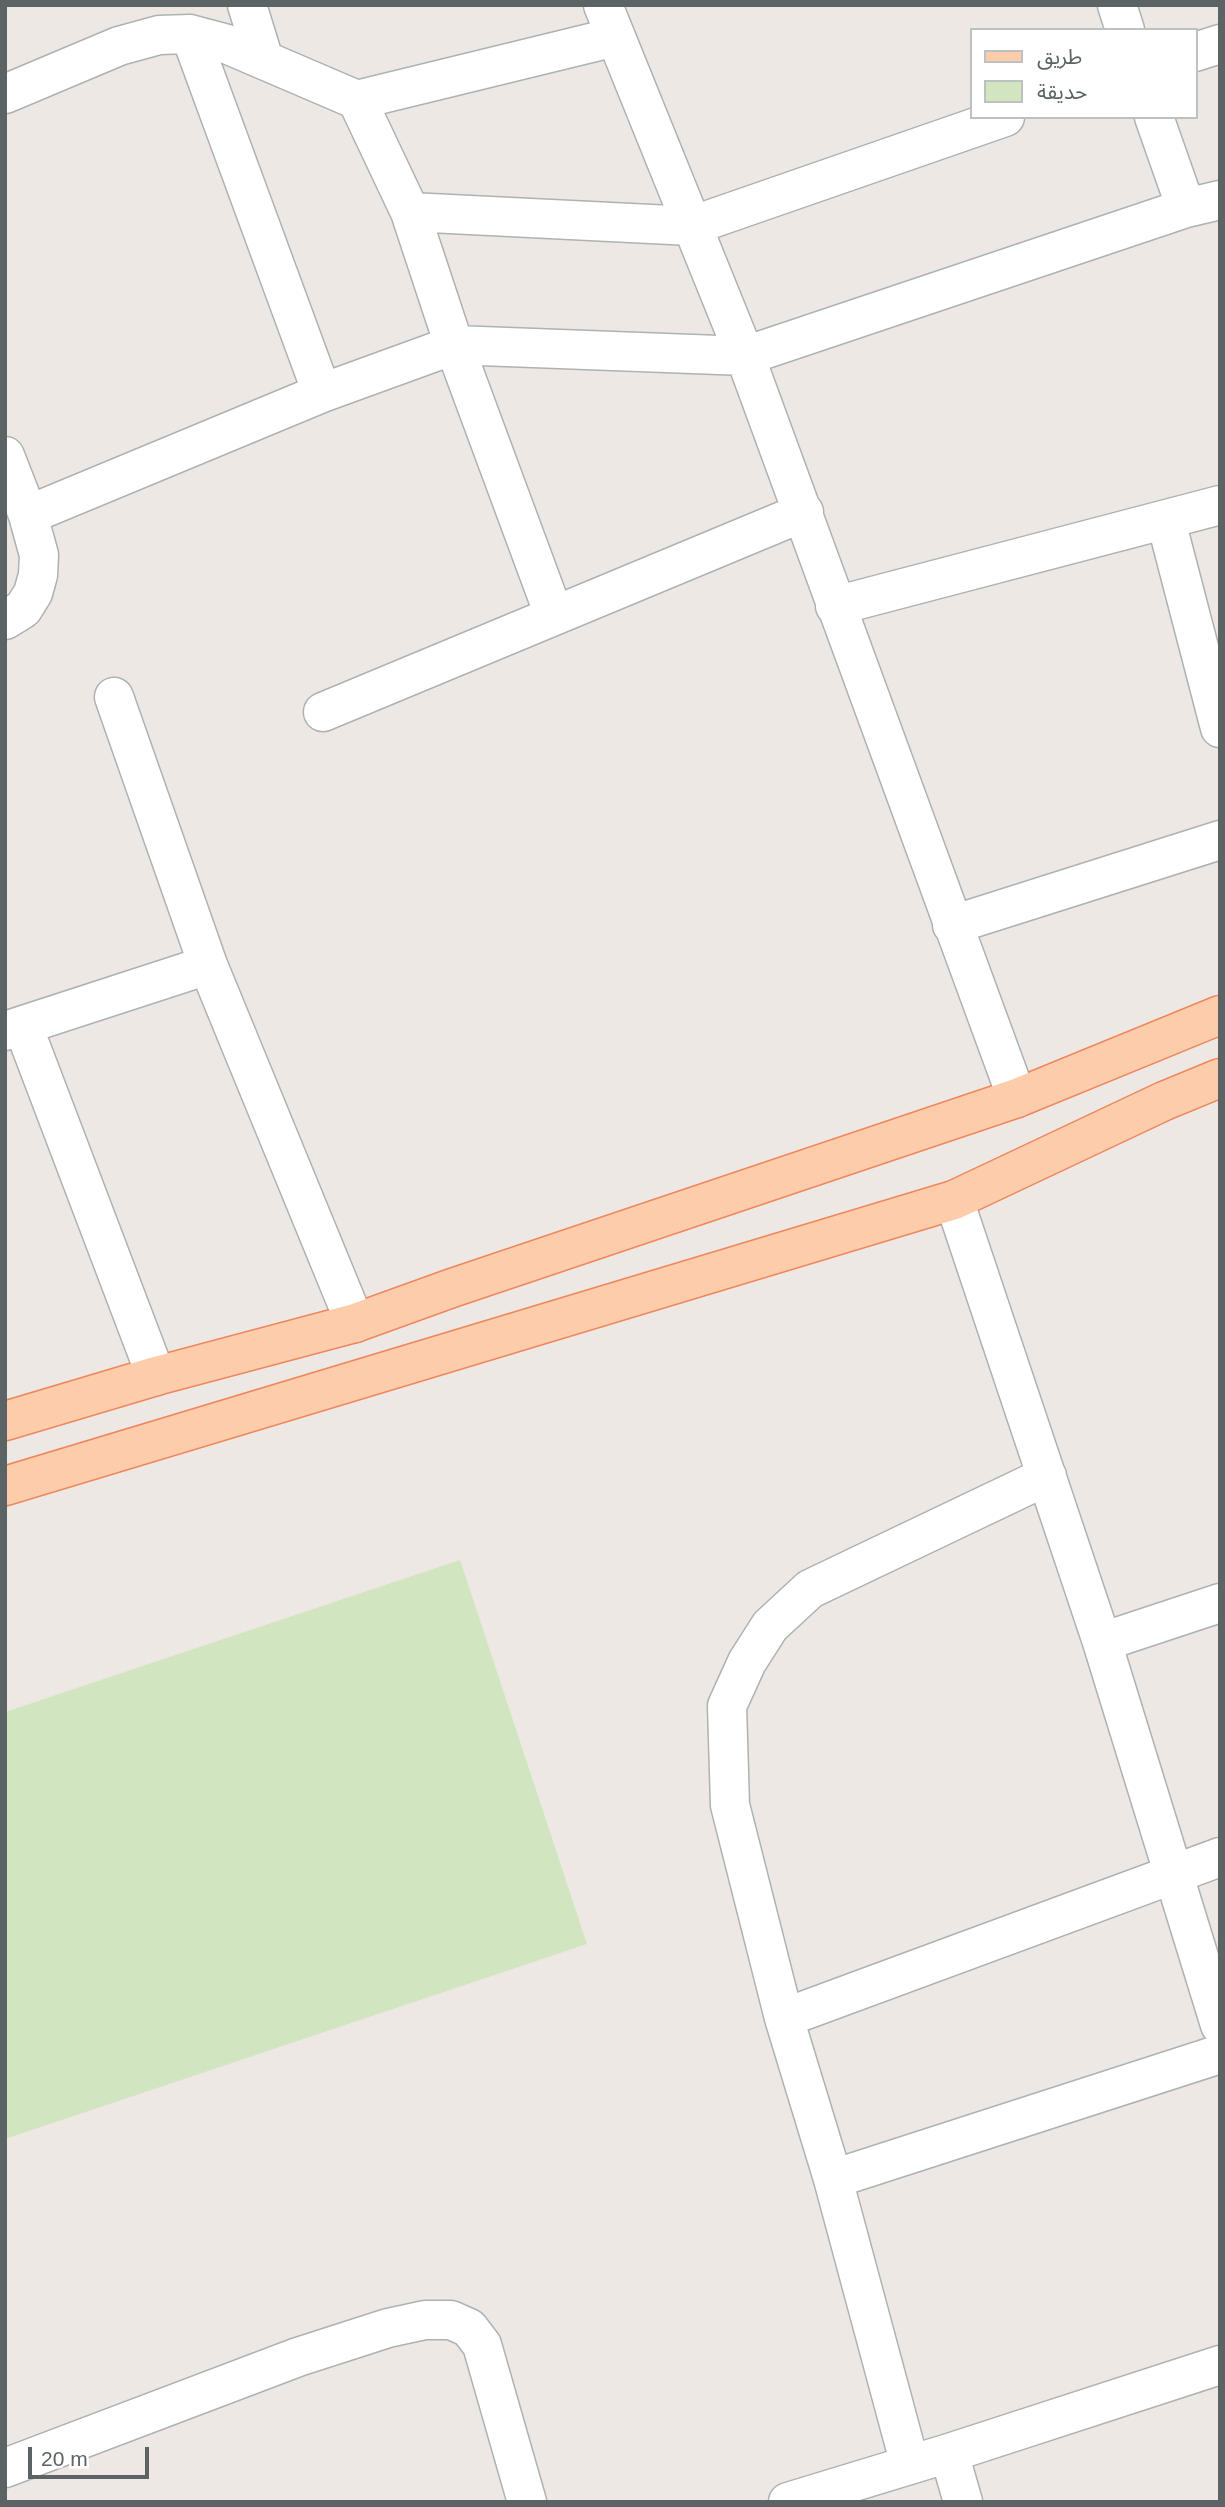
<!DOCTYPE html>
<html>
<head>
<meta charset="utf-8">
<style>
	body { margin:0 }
	#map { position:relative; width:1225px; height:2507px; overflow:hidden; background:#eee8e4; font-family:Arial,"Noto Sans Arabic",sans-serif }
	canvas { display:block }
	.frame { position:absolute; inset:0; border:7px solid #5c6364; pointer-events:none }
	.legend { position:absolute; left:970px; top:28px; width:228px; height:91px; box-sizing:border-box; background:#fff; border:2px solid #bec1c1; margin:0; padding:9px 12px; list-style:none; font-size:21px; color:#5c6364 }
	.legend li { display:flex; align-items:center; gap:14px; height:35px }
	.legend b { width:35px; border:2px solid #bec1c1 }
	.scale { position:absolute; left:28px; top:2447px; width:121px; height:32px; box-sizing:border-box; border:4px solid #5c6364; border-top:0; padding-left:9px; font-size:21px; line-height:24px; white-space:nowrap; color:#5c6364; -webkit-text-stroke:5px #fff; paint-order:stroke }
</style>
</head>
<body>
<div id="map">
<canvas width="1225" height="2507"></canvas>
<div class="frame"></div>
<ul class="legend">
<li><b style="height:9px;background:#fdccaa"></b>طريق</li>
<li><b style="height:19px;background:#d1e5c1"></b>حديقة</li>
</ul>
<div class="scale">20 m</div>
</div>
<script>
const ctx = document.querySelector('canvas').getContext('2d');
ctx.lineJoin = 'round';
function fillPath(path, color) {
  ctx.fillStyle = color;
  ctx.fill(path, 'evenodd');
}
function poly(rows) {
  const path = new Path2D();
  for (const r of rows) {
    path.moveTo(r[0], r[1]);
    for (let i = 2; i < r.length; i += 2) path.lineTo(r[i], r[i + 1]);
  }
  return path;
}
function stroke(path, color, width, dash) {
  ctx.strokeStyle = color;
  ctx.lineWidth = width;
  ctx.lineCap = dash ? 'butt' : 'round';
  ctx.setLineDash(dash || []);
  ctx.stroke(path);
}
fillPath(poly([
	[460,1560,587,1944,5,2139,5,1712]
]), '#d1e5c1');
const minor = poly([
	[247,5,264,60],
	[603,5,745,356,1017,1098],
	[1117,5,1125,30],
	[190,34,322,393],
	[1195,52,1220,44],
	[5,94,119,46,159,35,190,34,224,43,357,100,615,37],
	[357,100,410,212,454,345,554,615],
	[1154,117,1186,208],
	[410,212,691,226,1005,117],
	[5,456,28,515,39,555,38,575,33,593,23,609,5,620],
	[28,515,322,393,454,345,745,356,1186,208,1220,200],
	[1166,521,1220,728],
	[835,606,1220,505],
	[114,697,208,965,355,1323],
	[323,712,804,512],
	[952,925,1220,840],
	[23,1026,156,1376],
	[5,1031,208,965],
	[954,1200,1102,1642,1220,2025],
	[1102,1642,1220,1603],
	[784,2018,1220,1857],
	[833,2179,1220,2054],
	[949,2453,963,2502],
	[910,2465,833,2179,784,2018,730,1805,727,1706,747,1662,770,1626,810,1589,1047,1476],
	[5,2468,298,2357,388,2328,425,2320,451,2320,469,2328,482,2345,527,2502],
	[788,2502,949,2453,1220,2365]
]);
const major = poly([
	[5,1421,156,1376,355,1323,452,1288,1017,1098,1220,1015],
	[5,1486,954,1200,1164,1101,1220,1078]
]);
stroke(minor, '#adb2b4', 41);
stroke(major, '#ee875d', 41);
stroke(minor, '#fff', 38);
stroke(major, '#fdccaa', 38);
</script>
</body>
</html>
